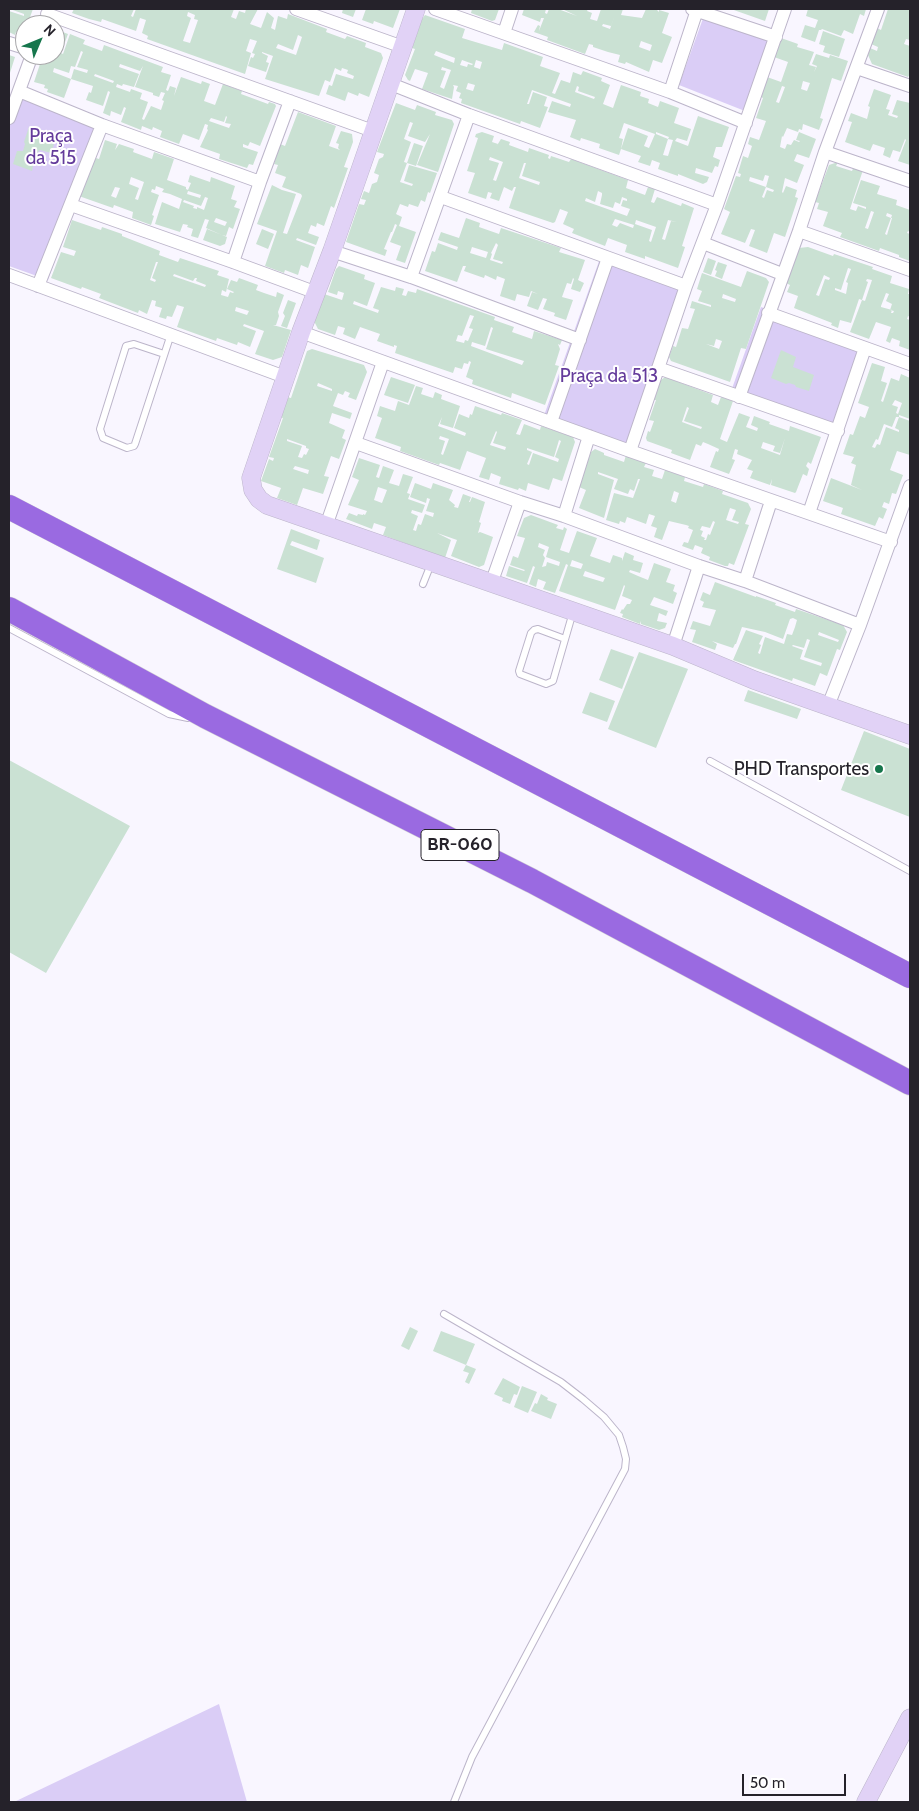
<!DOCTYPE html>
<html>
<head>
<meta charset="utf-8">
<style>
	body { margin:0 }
	#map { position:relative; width:919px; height:1811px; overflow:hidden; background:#f9f6ff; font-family:Cabin,sans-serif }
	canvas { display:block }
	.frame { position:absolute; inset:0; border:10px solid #25222a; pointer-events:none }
	.north { position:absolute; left:15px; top:15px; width:50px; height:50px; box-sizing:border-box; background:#fff; border:1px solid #a8a7aa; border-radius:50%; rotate:45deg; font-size:14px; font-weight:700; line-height:20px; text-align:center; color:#25222a }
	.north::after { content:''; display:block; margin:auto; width:18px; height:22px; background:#16764c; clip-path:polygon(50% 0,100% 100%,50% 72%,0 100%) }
	.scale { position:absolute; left:742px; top:1774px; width:104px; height:22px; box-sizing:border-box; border:2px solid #25222a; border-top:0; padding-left:6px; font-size:15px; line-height:18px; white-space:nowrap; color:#25222a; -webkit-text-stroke:4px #fff; paint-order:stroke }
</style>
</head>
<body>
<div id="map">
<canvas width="919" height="1811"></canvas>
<div class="frame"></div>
<div class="north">N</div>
<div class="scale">50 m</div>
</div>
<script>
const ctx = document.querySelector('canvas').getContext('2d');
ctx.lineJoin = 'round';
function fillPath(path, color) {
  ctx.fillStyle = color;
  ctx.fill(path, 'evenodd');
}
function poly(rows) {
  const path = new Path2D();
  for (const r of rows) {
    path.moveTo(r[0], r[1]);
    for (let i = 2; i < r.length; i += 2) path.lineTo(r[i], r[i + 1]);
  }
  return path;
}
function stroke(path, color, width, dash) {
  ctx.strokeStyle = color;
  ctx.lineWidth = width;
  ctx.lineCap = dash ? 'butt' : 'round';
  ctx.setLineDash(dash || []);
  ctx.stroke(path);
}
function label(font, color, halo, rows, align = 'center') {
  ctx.font = font + ' Cabin,sans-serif';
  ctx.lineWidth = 4;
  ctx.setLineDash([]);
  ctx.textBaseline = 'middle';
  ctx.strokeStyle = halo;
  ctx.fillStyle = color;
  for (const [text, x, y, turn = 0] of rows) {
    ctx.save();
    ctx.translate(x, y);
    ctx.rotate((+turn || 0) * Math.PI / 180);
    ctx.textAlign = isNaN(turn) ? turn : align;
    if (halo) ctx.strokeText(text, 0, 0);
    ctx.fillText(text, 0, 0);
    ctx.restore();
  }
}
fillPath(poly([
	[705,13,775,37,750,113,679,85],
	[15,88,104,123,48,280,9,266,9,104],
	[603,250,692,282,632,458,541,424],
	[761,307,871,350,839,438,729,397],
	[219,1704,247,1802,14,1802]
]), '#dacdf6');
fillPath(poly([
	[10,9,33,9,27,25,25,25,23,38,18,36,19,33,16,32,15,35,9,32,9,11,24,16,24,14],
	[74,9,134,9,131,16,133,17,136,9,234,9,231,17,236,19,239,11,245,13,246,9,258,9,250,24,261,28,267,12,274,18,271,28,275,30,278,16,287,19,288,14,327,29,326,32,345,39,347,36,366,43,365,47,381,53,383,58,369,97,359,93,358,96,348,92,345,101,326,94,329,85,332,86,336,74,353,79,354,76,347,73,348,70,342,68,341,71,335,68,330,82,325,80,319,96,265,79,273,56,262,52,262,53,268,56,266,62,269,63,266,72,248,66,251,57,253,58,255,54,252,53,257,41,250,39,246,51,251,53,245,74,147,39,148,36,142,33,146,20,140,18,136,31,102,19,101,22,89,19,72,13],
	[188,12,195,15,194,19,198,20,190,43,183,41,191,18,187,16],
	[298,35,302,37,296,55,276,48,278,44,293,50],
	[343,9,356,9,353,17,342,13],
	[366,9,400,9,393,28,374,21,373,24,362,20],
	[472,9,499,9,495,20,492,21,471,13],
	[524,9,546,9,545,13,547,14,549,9,558,9,577,16,562,9,588,9,587,11,592,13,590,19,597,21,601,9,623,9,621,15,642,18,646,9,656,9,659,12,659,10,669,13,662,33,672,37,662,63,653,60,649,72,626,62,625,64,618,62,620,55,608,52,593,47,593,45,589,44,585,54,547,40,548,37,534,32,538,25,540,26,539,31,544,18,541,18,540,22,522,15],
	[616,12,610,29,602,26,603,24,611,26],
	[641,41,652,45,650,51,639,47],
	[731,9,769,9,765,21],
	[808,9,866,9,864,16,860,14,853,34,844,30,841,36,822,29,821,30,819,30,815,42,801,37,805,25,815,28,818,20,806,16],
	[888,9,910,9,910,40,906,39,904,44,910,46,910,74,908,77,872,64,868,55,870,48,877,51,878,47,871,44,877,28,881,30],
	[425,15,465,29,462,38,502,50,504,43,543,57,540,66,560,73,552,93,555,94,561,80,570,83,573,72,581,75,583,71,602,78,601,81,610,85,603,104,613,108,621,85,641,92,640,96,649,99,648,103,658,107,660,101,679,108,674,123,691,129,687,141,677,138,675,141,688,146,698,116,729,127,722,147,716,147,713,157,720,160,718,167,715,166,712,173,696,168,695,173,709,177,707,182,703,184,678,174,678,176,658,169,660,163,652,160,650,166,638,162,641,156,621,149,619,155,599,148,600,144,581,138,580,141,570,137,576,120,548,112,552,101,570,107,571,104,532,90,527,104,529,104,533,92,547,97,544,106,548,107,540,128,521,121,520,124,461,103,462,99,459,98,461,93,456,91,458,86,453,85,454,87,452,99,422,89,428,73,415,69,410,81,408,80,405,75,415,49,412,48,422,19],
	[436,51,455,58,454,63,434,55],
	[462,60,473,64,472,65,468,64,467,67,460,65],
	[476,60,482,62,480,69,474,67],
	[442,67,451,70,444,89,440,87,446,71,441,70],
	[468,83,475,85,473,91,466,89],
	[577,86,579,87,578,91,595,97,594,99,575,92],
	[624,123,655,134,649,148,644,146,648,136,628,128,621,149,623,139,619,138],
	[656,132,669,137,668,139,673,140,668,156,663,155,668,139,656,134],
	[55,29,68,34,61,53,63,54,70,34,85,40,83,44,102,51,104,45,163,67,161,72,171,75,166,90,168,91,170,86,176,88,174,96,181,77,201,84,202,81,210,84,204,101,215,105,223,84,242,91,241,94,268,104,269,102,275,104,276,106,260,146,250,142,248,146,243,144,243,147,258,152,253,165,249,164,247,168,219,159,220,154,200,147,208,130,207,129,208,125,205,124,199,140,183,134,179,144,160,137,162,131,153,127,152,130,142,126,141,130,121,122,126,108,124,107,121,115,111,111,110,116,103,113,110,92,108,91,103,106,86,100,89,92,91,93,93,86,71,79,74,69,87,73,88,70,77,67,83,52,81,51,75,67,71,66,69,73,54,68,53,72,71,79,64,98,47,92,48,89,44,88,45,85,34,82,43,55,55,55,55,43,57,38,55,38],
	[120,64,140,71,143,66,135,87,153,93,153,95,159,97,161,92,165,93,162,100,164,101,161,110,151,106,144,120,142,119,148,102,140,99,142,93,131,89,130,92,116,87,117,84,122,86,123,84,134,87,139,74,119,67],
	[95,74,114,81,113,83,94,76],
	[226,116,227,117,225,123,231,124,229,128,209,121,211,118,224,122],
	[823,31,845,39,839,57,823,52,825,46,819,44],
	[781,38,798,44,797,47,814,52,809,65,816,67,814,72,817,66,812,64,816,54,829,58,830,55,848,61,841,81,832,78,820,118,823,119,819,130,803,124,802,130,799,129,798,132,787,128,783,137,782,136,780,147,785,149,787,144,791,145,794,140,799,142,800,141,796,140,799,132,816,139,809,158,797,154,794,161,804,165,797,183,785,178,782,192,783,193,786,186,797,190,795,197,798,198,785,237,774,233,767,253,749,246,755,230,751,229,745,243,721,234,730,212,724,209,736,176,740,177,741,174,738,173,743,156,748,158,752,146,748,144,750,137,759,140,766,121,756,118,763,98,759,96,767,77,781,82,788,62,774,57],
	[803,81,810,83,807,91,801,89],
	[782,86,785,87,779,103,776,102],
	[765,175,769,176,766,187,749,181,750,177,763,181],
	[766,187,774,190,773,192,767,190,764,198,762,197],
	[9,55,15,57,9,76],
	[874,89,891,95,886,109,890,110,888,115,897,118,898,116,892,114,897,100,910,103,910,165,898,161,906,140,905,139,900,152,893,150,890,158,883,155,885,148,873,144,870,151,845,142,852,122,848,121,851,113,867,119,870,107,868,106],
	[396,103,415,110,417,105,436,112,435,115,452,120,454,124,438,172,417,165,430,134,425,142,408,136,413,123,410,122,404,139,411,142,404,162,407,163,400,182,412,186,413,184,404,181,409,165,437,173,430,193,428,192,425,202,421,200,418,207,409,204,408,207,400,204,396,214,402,217,399,226,416,232,405,263,396,260,401,246,390,242,397,225,395,224,392,232,391,232,384,249,387,250,385,256,346,242,359,204,364,205,366,200,361,199,364,191,369,193,372,184,377,182,379,175,374,173,379,159,383,157,384,154,377,152],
	[298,112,336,126,329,146,340,150,338,148,339,144,336,143,341,131,352,134,353,142,344,167,348,168,334,208,331,206,324,226,317,223,316,227,311,225,308,233,319,237,316,245,297,238,296,240,315,247,308,268,301,265,298,275,285,270,284,273,265,266,277,231,257,224,272,185,282,190,296,194,283,233,287,234,302,196,301,194,282,187,286,177,275,173,278,165,274,164,280,144,285,146],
	[29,127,56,138,51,153,40,150,35,155,32,171,13,164,17,151,23,151,25,144,24,142],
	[482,132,494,136,492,142,498,144,496,147,501,139,510,142,509,145,528,152,529,148,549,155,548,158,550,159,551,156,569,162,571,159,628,180,626,188,645,195,648,187,655,189,651,202,654,203,657,197,681,206,682,203,694,208,682,246,685,247,678,268,645,256,645,259,625,252,627,245,608,238,605,246,572,233,574,229,563,224,568,212,560,209,555,222,553,223,509,208,516,187,514,187,512,191,504,187,499,201,490,198,492,193,488,192,486,199,468,193,475,173,467,171,478,138,475,137,476,134],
	[490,157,503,162,496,181,493,180,499,163,489,160],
	[524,163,526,163,522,176,540,182,539,185,519,178],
	[598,191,602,193,602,195,600,204,613,208,615,202,620,204,622,197,627,199,627,201,623,200,621,206,630,209,627,216,585,201,586,198,595,202],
	[615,219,634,225,633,228,620,223,617,227,612,225],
	[636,220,656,227,651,242,649,241,652,230,635,224],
	[668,220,677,222,671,221,665,240,662,239],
	[105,140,117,144,115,150,119,144,134,149,133,152,152,159,154,152,174,159,167,180,186,187,186,189,188,190,191,183,188,182,190,175,210,182,211,177,235,186,231,199,237,201,234,207,240,209,233,229,229,227,226,236,222,235,206,228,209,220,205,219,198,238,191,236,193,229,187,227,188,225,183,224,180,232,155,224,162,202,179,209,182,199,170,194,162,192,164,189,156,186,155,190,152,189,151,192,159,195,152,215,154,216,151,225,132,218,133,212,114,205,113,208,76,195,90,156,99,159],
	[131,177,144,182,138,200,135,199,139,188,129,184],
	[115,187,120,188,116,198,111,196],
	[188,191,201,195,200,198,187,194],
	[205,197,208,198,204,210,197,207,197,209,193,208,194,206,183,202,184,200,201,206],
	[216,218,227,222,225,226,214,222],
	[414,143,423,146,416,166,407,163],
	[838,162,836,166,852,171,854,166,863,170,850,209,856,211,858,206,866,209,866,207,853,203,861,180,880,186,877,194,897,200,896,205,910,210,910,232,908,231,907,233,910,234,910,261,899,257,899,255,880,248,879,251,840,237,842,233,823,226,828,212,817,209,819,203,815,202,829,165],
	[871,211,874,212,868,229,865,228],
	[887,213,892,215,891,218,892,218,887,235,885,234,891,218,886,216],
	[466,218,480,223,479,227,499,234,501,228,561,248,559,252,585,260,578,280,584,283,580,292,571,289,574,279,573,278,571,284,567,283,562,297,573,300,566,320,554,316,555,313,543,309,547,299,543,298,538,310,527,306,532,292,538,294,531,291,529,297,517,294,515,301,500,296,505,279,497,276,496,280,485,275,484,278,464,271,466,266,463,266,457,282,425,271,432,251,435,252,438,243,457,250,458,247,438,240,441,232,459,238],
	[496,243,498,245,493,259,503,262,502,264,490,260,492,254,491,253],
	[472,247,488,252,486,258,470,253],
	[72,220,101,230,102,227,122,234,122,236,160,251,159,255,178,262,180,258,219,271,217,275,229,279,226,292,222,290,221,295,228,297,230,292,233,293,234,292,227,289,231,280,237,282,239,278,258,285,256,290,264,293,276,297,277,292,284,295,278,312,279,316,276,325,273,325,291,330,282,357,273,360,255,354,264,331,244,324,243,326,256,331,250,347,238,342,237,345,217,338,216,341,177,327,184,307,177,305,172,317,167,316,166,319,159,317,162,308,155,306,156,301,152,300,147,314,139,310,138,313,99,298,101,294,82,287,81,289,51,278,61,252,74,256,76,251,63,247],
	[156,262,158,262,152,278,156,280,155,282,150,280],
	[174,274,193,281,195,278,197,278,196,281,206,285,205,287,173,276],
	[236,307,249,311,247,315,235,311],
	[207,229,227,237,225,244,220,246,203,240],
	[262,229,274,234,268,249,256,244],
	[808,247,833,256,834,254,873,267,872,269,892,276,890,283,909,289,908,294,910,294,910,317,908,316,907,319,910,320,910,350,899,346,900,341,892,338,890,343,886,341,891,327,876,322,869,339,850,332,862,300,865,301,872,280,867,279,866,281,868,282,862,300,859,299,851,323,840,320,838,328,831,325,832,323,794,308,798,296,787,292,790,285,786,283,799,248],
	[848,268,851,269,846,282,848,283,846,294,835,290,835,288,841,290],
	[824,275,830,278,829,280,825,279,819,296,816,295],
	[886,293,889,294,886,301,892,304,890,310,894,311,893,313,891,313,892,310,881,307,881,306],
	[708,258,716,261,711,275,703,272],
	[718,262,727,265,722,279,715,276,717,271,715,270],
	[339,266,365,275,364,279,375,283,367,306,354,301,353,304,378,313,379,310,373,308,381,287,395,291,396,287,404,289,402,295,406,296,408,291,416,293,417,289,495,317,494,320,514,327,512,332,532,339,534,331,562,340,560,345,558,344,560,349,555,365,559,366,545,405,512,393,511,398,472,384,473,380,466,377,471,362,469,361,468,364,464,363,462,369,455,367,453,373,395,353,397,346,394,345,394,347,377,341,380,334,360,327,355,339,343,334,345,328,338,326,335,335,318,329,314,321,324,294,342,300,344,293,338,291,337,295,328,292,336,269],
	[470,315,474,316,469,328,473,329,468,341,465,340,464,343,456,341,458,335,462,336],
	[491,327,493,328,486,349,524,361,522,365,471,346,472,342,485,346],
	[747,271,766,278,769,282,746,349,741,348,730,382,671,361,669,357,673,346,676,347,682,328,688,329,695,309,690,308,692,301,711,307,711,305,698,301,702,291,697,289,702,273,741,287],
	[723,294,736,299,735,302,722,298],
	[716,339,722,341,719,349,706,344,714,346],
	[288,300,296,303,287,328,281,326,285,316,283,313],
	[312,349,364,365,367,372,356,400,348,397,350,393,345,391,343,395,338,393,333,406,352,413,350,419,332,413,329,423,345,430,342,438,346,440,339,459,331,456,324,476,329,477,323,494,303,488,297,505,277,498,281,488,261,481,269,459,273,461,274,458,269,457,283,418,280,417,287,397,291,398,307,351],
	[318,383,332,389,332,391,317,386],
	[287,439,306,446,306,448,309,449,306,455,304,454,302,458,298,457,302,446,287,441],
	[295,466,309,470,308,474,293,469],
	[781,350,796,357,793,367,814,375,809,391,796,387,795,385,789,383,786,384,771,378],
	[872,363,885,367,881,381,887,383,881,401,883,402,891,378,899,381,901,374,910,378,910,419,899,415,899,417,896,417,892,427,884,424,878,440,876,439,872,447,875,448,877,444,880,445,886,427,899,432,899,430,895,428,899,417,910,421,910,455,897,451,890,470,903,475,896,494,892,493,889,504,884,502,882,507,887,509,883,519,879,517,875,526,841,514,843,508,823,501,831,478,862,490,851,485,856,465,851,463,854,457,843,454,850,434,853,435,860,416,865,418,869,407,858,403],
	[895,400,902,403,898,414,896,413,898,407,892,405],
	[391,377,415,385,408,403,384,395],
	[665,377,713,395,711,402,718,405,721,397,733,401,720,439,727,442,739,413,750,417,746,427,757,431,758,428,751,425,754,416,770,422,769,424,789,431,790,426,821,437,811,464,808,462,806,466,809,469,807,476,803,474,796,492,795,493,771,485,772,479,770,485,750,478,753,471,747,469,752,460,737,454,738,450,735,449,732,459,735,460,729,474,710,467,716,451,718,452,719,449,708,444,703,442,701,446,696,444,690,460,671,453,672,450,647,441,646,438,648,431,650,432,654,421,649,420,656,400,654,400,661,380],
	[687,407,689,408,684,421,702,427,701,429,682,422],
	[785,438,780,455,761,448,763,442,775,446,773,451,780,453],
	[416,386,423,388,421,394,433,398,435,392,442,395,441,399,460,406,453,428,440,424,442,417,438,426,465,436,466,433,454,428,459,414,469,418,470,414,472,415,475,406,501,415,502,413,522,420,516,434,520,435,524,424,540,430,541,426,573,437,575,442,562,481,553,478,549,490,528,483,526,491,519,488,518,490,499,484,501,477,491,473,489,480,479,477,486,458,467,451,460,470,440,463,439,465,400,451,401,447,375,438,382,418,377,416,380,406,395,411,398,401,409,405],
	[496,431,497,432,493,443,506,447,505,450,490,445],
	[440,436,449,439,443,455,441,454,445,441,439,439],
	[559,440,561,441,555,457,559,459,558,462,533,453,529,465,527,464,532,452,527,450,527,448,554,457],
	[595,449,604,453,604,455,624,462,626,455,646,463,644,467,654,470,652,476,662,479,665,470,685,477,684,481,703,487,704,484,723,491,722,494,748,503,751,509,745,524,749,525,734,565,729,563,728,566,725,566,709,560,710,557,701,553,703,548,695,545,693,550,682,546,684,542,688,543,693,530,688,528,689,526,686,525,669,521,662,540,654,537,657,528,651,526,655,516,649,514,646,524,627,517,625,523,620,521,619,524,606,520,614,493,633,498,640,479,638,479,634,491,630,489,628,494,614,489,618,479,598,472,598,474,614,480,604,518,579,508,586,490,579,487,591,452],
	[674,491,679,493,676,503,671,501],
	[730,508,736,510,732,520,739,522,738,524,726,520],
	[713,521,715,522,710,535,708,534,706,540,704,540,705,538,701,536,703,531,700,530,702,526,710,528],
	[359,458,380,465,376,477,379,478,383,466,394,470,389,483,399,486,403,474,413,477,407,493,410,494,408,499,425,505,422,513,412,510,411,513,418,516,413,530,416,531,418,524,421,525,425,514,433,517,434,513,426,511,430,499,427,498,426,503,410,497,415,483,431,489,433,483,453,490,449,500,455,505,454,507,458,508,463,494,471,497,469,502,470,502,472,497,485,502,479,522,481,523,478,533,480,532,493,537,484,565,479,567,451,556,457,540,437,533,451,540,445,558,383,535,386,527,374,523,372,529,346,519,349,513,357,516,358,514,363,515,363,514,365,515,367,511,348,505,359,480,352,477],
	[378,487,387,490,382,503,374,500],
	[531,515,558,525,556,528,563,530,564,527,567,529,560,550,569,553,577,531,597,538,590,556,610,563,613,555,622,558,622,561,625,552,634,556,633,560,643,563,640,573,630,570,629,572,638,576,648,580,654,563,671,569,666,582,675,585,673,591,677,593,673,604,654,597,650,605,668,611,666,616,659,613,657,621,667,623,665,628,659,630,641,624,641,621,640,624,622,617,623,614,620,613,622,609,623,610,627,604,630,604,632,600,622,596,625,586,624,585,615,610,559,591,568,565,566,564,555,593,543,589,546,582,538,579,536,587,529,584,535,567,533,566,527,583,506,576,509,566,524,571,525,570,510,565,513,556,518,558,525,538,517,536,524,518],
	[539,543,549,547,546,557,560,562,559,566,547,562,546,566,542,567,545,558,543,555,545,550,538,547],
	[572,560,583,564,581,569,570,566],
	[585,571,605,578,603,582,583,576],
	[291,529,320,540,317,550,292,541,290,545,324,558,316,583,277,569],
	[715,582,756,597,756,596,776,603,775,605,795,612,796,609,843,625,847,632,840,650,837,649,827,676,820,673,815,686,793,678,792,681,733,660,746,630,763,636,759,644,761,645,758,653,760,654,765,637,784,644,787,634,792,635,795,627,797,620,793,618,790,619,783,639,765,632,742,627,736,644,735,644,733,648,712,641,717,644,715,650,692,642,696,630,690,629,693,621,710,626,716,610,702,607,704,602,700,600,703,592,710,595],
	[819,632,839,640,838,642,818,635],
	[807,639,810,640,804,657,822,663,821,666,800,659,803,650,792,646,793,645,804,648],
	[611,649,634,657,622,689,599,680],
	[639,652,688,669,656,748,608,729],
	[748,690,801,709,797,719,744,701],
	[590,692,615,701,607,722,582,713],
	[864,731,910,749,910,817,841,790],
	[9,760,130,826,46,973,9,952],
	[410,1327,418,1331,409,1350,401,1346],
	[441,1331,475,1344,466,1365,433,1351],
	[466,1365,476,1369,469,1384,465,1382,469,1373,463,1371],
	[503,1378,520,1387,517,1395,514,1394,510,1404,502,1401,503,1398,494,1394],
	[522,1386,537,1392,528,1413,514,1407],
	[541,1394,548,1398,547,1400,557,1404,551,1419,531,1411,535,1403,537,1404]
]), '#cae1d3');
const lane = poly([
	[164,354,134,344,126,346,100,429,103,438,127,448,134,446,135,444,171,334],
	[423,584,431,564],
	[9,628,169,714,188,718],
	[565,639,538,629,534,630,531,633,519,671,520,674,546,684,553,681,573,612],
	[710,761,910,871],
	[444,1314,561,1382,583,1399,604,1417,619,1435,623,1447,626,1459,625,1469,472,1757,454,1802]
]);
const street = poly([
	[296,9,403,47],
	[435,9,670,92,746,123],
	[692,9,776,37],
	[47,14,373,131],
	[504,33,512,9],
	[9,43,25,48],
	[857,68,910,86],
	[391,84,469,115,717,205],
	[19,91,102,125,260,182],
	[670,92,697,10],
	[9,118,32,55],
	[825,152,910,181],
	[441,197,686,286],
	[71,205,233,262,317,293],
	[799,231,910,270],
	[703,243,782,274],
	[332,251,411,277,580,340],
	[233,262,260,182,290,101],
	[9,275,285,377],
	[411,277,469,115],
	[38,286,102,125],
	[768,313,910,364],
	[301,332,630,451,891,542],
	[658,368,838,431],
	[739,397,799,231,825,152,878,9],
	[551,422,608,258],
	[356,443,520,502,564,516,699,566,745,581,860,625],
	[630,451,686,286,717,205,785,9],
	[809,513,865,348],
	[564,516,589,436],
	[326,526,383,362],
	[745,581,771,501],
	[491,584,520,502],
	[673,646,699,566],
	[828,706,860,625,910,486]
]);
const secondary = poly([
	[416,9,332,251,301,332,251,478,253,490,259,499,267,505,673,646,754,680,910,735],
	[866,1802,910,1718]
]);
const highway = poly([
	[9,507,910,976],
	[9,609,205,716,532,881,910,1083]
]);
stroke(lane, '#bcb5ca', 8);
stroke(street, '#bcb5ca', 14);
stroke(secondary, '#bcb5ca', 19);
stroke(highway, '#d3d3d4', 25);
stroke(lane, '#fff', 6);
stroke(street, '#fff', 12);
stroke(secondary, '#e1d2f6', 18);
stroke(highway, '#9a6ae1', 24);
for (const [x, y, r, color] of [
	[879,769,5,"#16764c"]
]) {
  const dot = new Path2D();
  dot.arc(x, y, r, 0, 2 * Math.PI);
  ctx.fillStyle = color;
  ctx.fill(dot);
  stroke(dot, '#fff', 2);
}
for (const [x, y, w] of [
	[460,845,78]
]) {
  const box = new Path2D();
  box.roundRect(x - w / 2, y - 15.5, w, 31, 4);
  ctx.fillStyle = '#fff';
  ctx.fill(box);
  stroke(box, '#25222a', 1);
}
label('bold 18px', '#25222a', null, [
	["BR-060",460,845]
]);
label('19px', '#643b9b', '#fff', [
	["Praça",51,136],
	["da 515",51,158],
	["Praça da 513",609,376]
]);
label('19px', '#25222a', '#fff', [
	["PHD Transportes",869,769]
], 'right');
</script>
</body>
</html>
